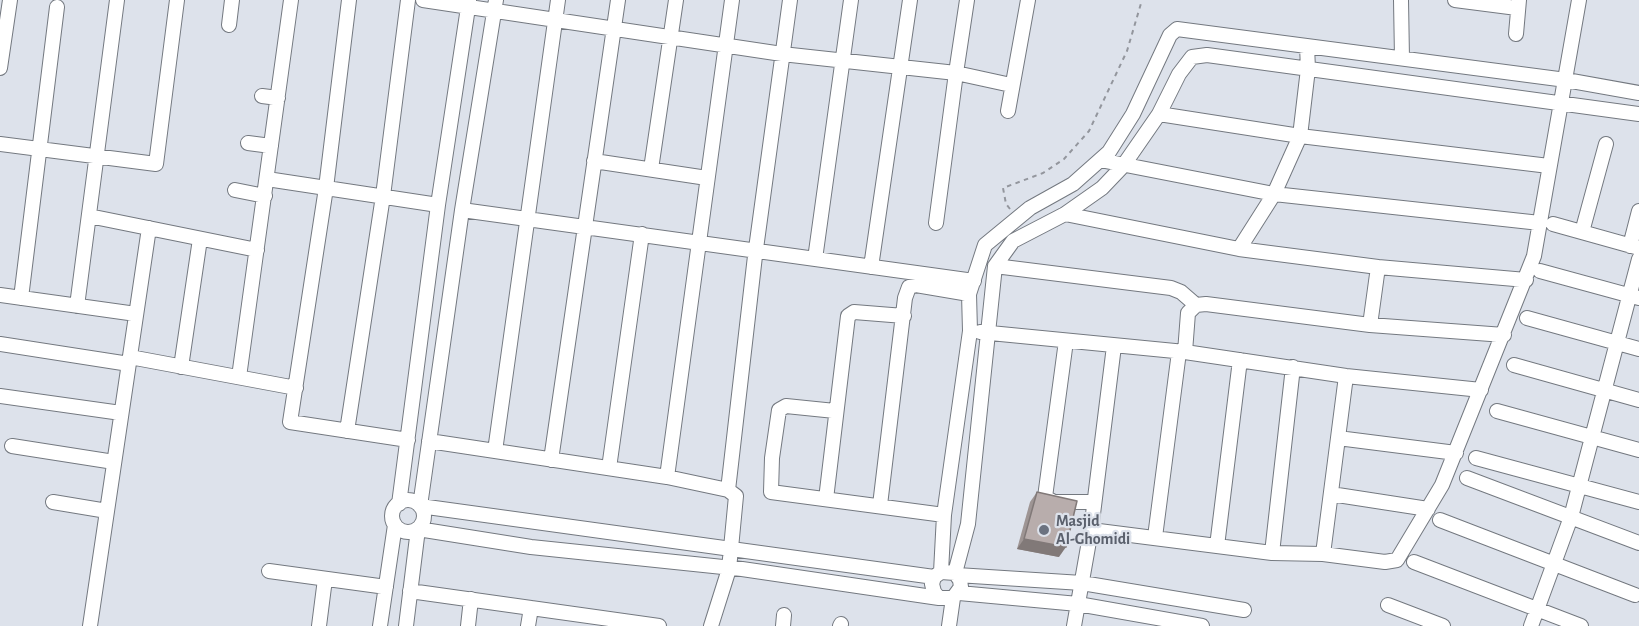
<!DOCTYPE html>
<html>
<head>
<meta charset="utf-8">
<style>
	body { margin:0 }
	canvas { display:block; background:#dde2eb }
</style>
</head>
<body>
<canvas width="1639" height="626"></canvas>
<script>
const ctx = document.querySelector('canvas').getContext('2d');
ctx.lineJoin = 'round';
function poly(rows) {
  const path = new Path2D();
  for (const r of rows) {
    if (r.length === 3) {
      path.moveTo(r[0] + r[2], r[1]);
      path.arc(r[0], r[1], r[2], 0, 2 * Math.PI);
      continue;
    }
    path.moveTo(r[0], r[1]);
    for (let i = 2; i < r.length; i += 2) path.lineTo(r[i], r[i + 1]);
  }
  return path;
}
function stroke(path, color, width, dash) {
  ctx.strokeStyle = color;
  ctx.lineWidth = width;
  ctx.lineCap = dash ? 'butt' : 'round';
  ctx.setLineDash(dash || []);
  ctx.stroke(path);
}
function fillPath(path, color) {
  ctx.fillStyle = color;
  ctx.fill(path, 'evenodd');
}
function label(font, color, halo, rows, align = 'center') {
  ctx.font = font + ' "Alegreya Sans",sans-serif';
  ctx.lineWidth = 4.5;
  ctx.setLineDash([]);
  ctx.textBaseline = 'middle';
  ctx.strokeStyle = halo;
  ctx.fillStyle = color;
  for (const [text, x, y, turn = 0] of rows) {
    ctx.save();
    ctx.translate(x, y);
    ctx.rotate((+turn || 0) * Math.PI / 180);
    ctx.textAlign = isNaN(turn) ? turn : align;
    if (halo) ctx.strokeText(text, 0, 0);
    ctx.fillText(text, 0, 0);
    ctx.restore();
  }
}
const minor = poly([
	[349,0,326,188,290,422,408,440],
	[423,0,782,54,956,73,936,223],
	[496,0,462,210,420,506,934,577],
	[967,0,956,73,1011,85],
	[1401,0,1402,58],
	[1455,0,1517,8],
	[229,25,232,0],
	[1516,34,1519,0],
	[0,68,10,0],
	[262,96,278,98],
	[1008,111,1028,0],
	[1159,114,1300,136,1549,166],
	[248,143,271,146],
	[0,144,156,164,177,0],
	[1100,160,1274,194,1540,223],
	[594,161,707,178],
	[651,169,676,0],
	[267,179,438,205],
	[235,190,265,196],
	[462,210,974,281],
	[1065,214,1239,249,1378,267,1526,280],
	[89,216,257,250],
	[1553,224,1639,248],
	[1582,232,1606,144],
	[1630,246,1639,211],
	[1239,249,1274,194,1300,136,1308,69,1307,46],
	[815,259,851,0],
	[995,266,1171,288,1181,292,1196,305],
	[871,267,910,0],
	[1540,271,1639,298],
	[0,295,136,314],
	[21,298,57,7],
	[77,306,117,0],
	[1527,318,1639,349],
	[1370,325,1378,267],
	[980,332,1185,352,1346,376,1481,390],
	[1066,341,1045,497,1054,502,1094,502],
	[0,344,129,364],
	[1114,346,1091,530,1272,553,1323,554,1385,562,1397,560,1442,485,1534,256,1579,0],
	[1185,352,1188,313,1196,305,1206,304,1370,325,1504,335],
	[130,357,296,388],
	[1514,365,1639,400],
	[181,367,200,239],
	[239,377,291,0],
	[0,396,121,413],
	[835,411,786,406,779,410,772,458,771,492,944,515],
	[1497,411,1639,450],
	[347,431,383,196,408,0],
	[1338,438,1456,453],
	[429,441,667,477,728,490,736,496,729,569,711,626],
	[12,446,114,462],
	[495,451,558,0],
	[1476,458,1639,502],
	[551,460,618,0],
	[609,468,642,234],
	[667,477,732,0],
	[1467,478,1639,543],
	[728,490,755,256,790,0],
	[1331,494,1428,509],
	[826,499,848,316,854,312,904,316],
	[408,516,16],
	[53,502,107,511],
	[399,504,438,205,469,1],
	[880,505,905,298,909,287,916,285,969,294],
	[1440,520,1635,595],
	[1155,537,1179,352],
	[1217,546,1240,360],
	[1272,553,1293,367],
	[1323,554,1346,376],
	[1414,562,1581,626],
	[269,571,386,587],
	[941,572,955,573,960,580,961,587,953,598,939,598,934,592,932,584,934,577,941,572,944,515,970,331,969,294,985,245,1030,208,1073,184,1109,152,1133,114,1170,35,1177,29,1566,80,1639,93],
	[955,573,968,524,995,266,1013,241,1065,214,1102,188,1123,166,1159,114,1179,74,1192,57,1207,55,1639,114],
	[957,575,1082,583,1244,610],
	[410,591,659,626],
	[959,593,1078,604,1202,626],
	[1388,605,1443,626],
	[90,626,149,228],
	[319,626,325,579],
	[380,626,395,525],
	[406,626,418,529,531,547,742,569,939,598],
	[468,626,471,599],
	[528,626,531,608],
	[783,626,784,615],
	[840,626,841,624],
	[949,626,953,598],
	[1074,626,1091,530],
	[1531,626,1571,517,1639,259]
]);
stroke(minor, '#747980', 16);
stroke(poly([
	[1010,209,1006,204,1003,188,1043,173,1064,159,1089,131,1127,51,1142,0]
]), '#93969d', 2, [4.5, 4.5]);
stroke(minor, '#fff', 14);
fillPath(poly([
	[1037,492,1059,557,1017,549,1030,502]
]), '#9e9594');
fillPath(poly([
	[1024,539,1066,547,1059,557,1017,549]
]), '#817978');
const building = poly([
	[1037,492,1077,501,1066,547,1024,539,1037,492]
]);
fillPath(building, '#b8adac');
stroke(building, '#817978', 1.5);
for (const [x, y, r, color] of [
	[1044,530,6,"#6b7280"]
]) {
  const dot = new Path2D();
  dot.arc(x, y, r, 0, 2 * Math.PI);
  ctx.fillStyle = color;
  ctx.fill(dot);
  stroke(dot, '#dde2eb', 2);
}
label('bold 16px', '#5b616d', '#dde2eb', [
	["Masjid",1056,521],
	["Al-Ghomidi",1056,539]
], 'left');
</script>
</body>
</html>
